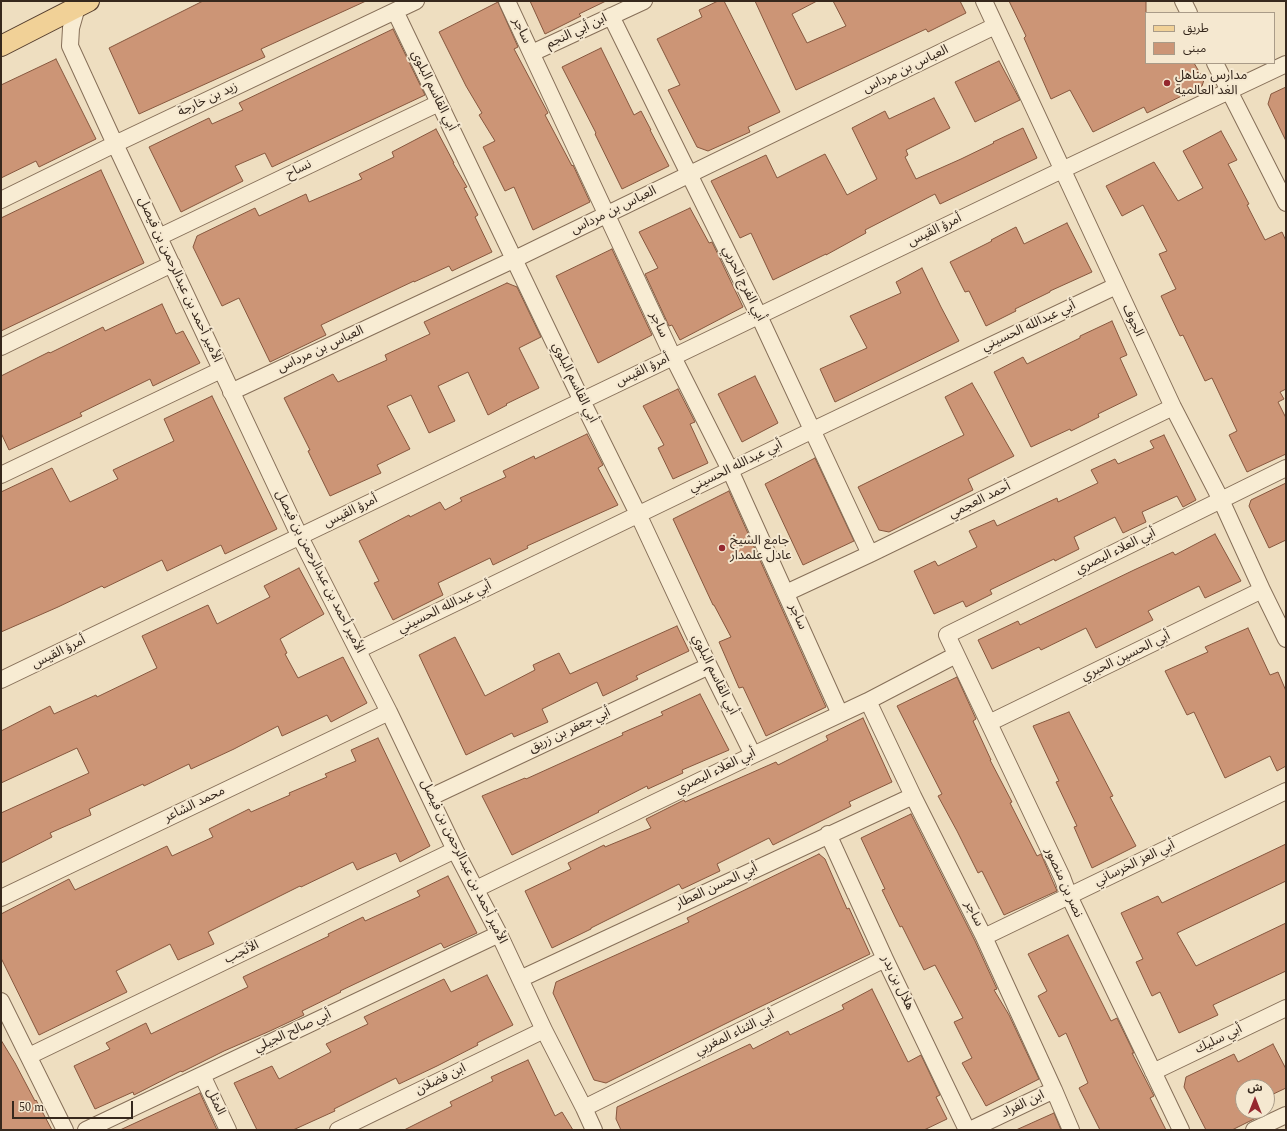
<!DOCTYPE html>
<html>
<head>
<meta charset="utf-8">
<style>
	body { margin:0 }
	#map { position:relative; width:1287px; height:1131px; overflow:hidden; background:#eedec0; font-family:Spectral,"Noto Sans Arabic",serif }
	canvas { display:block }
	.frame { position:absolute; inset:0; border:2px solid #36281d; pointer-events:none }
	.legend { position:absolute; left:1145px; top:12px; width:130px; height:52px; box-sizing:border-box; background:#f5e8d0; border:1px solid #a99b88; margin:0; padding:5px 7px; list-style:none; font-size:12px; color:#36281d }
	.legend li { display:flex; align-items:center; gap:8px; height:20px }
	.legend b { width:20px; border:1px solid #a99b88 }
	.north { position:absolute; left:1235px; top:1079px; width:40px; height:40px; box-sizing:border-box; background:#f5e8d0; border:1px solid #a99b88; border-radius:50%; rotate:0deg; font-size:11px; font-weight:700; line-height:16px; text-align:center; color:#36281d }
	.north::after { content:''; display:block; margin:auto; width:14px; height:18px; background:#95282f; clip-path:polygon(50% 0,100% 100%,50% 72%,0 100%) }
	.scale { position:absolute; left:12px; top:1101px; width:121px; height:18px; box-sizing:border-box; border:2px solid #36281d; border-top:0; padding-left:5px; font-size:12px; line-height:14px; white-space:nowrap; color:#36281d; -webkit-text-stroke:3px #f5e8d0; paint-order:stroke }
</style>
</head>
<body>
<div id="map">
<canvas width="1287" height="1131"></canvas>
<div class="frame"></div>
<ul class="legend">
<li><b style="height:5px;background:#f1d197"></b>طريق</li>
<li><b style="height:11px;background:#cc9576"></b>مبنى</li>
</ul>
<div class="north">ش</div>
<div class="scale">50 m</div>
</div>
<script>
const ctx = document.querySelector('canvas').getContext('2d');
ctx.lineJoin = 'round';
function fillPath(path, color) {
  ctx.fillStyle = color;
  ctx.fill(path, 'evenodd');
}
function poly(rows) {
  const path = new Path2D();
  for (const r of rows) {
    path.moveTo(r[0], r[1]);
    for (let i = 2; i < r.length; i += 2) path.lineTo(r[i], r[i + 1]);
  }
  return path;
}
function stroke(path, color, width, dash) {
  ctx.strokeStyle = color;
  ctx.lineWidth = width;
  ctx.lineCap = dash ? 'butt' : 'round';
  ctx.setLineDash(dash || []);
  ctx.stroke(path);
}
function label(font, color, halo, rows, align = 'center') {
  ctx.font = font + ' Spectral,"Noto Sans Arabic",serif';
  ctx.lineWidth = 4;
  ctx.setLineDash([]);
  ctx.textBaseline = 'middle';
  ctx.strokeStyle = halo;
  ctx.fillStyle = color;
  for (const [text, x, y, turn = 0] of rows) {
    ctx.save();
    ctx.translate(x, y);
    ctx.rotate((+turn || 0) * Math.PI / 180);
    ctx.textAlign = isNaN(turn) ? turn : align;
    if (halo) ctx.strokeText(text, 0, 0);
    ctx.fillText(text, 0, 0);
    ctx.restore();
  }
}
const building = poly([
	[203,1,366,1,261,49,265,57,139,114,109,48,203,1],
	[530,1,606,1,579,14,581,16,545,34,530,1],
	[718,1,724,1,780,112,748,127,750,132,708,151,697,147,668,90,680,85,657,39,702,17,699,10,718,1],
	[755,1,817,1,792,14,807,43,846,26,833,1,960,1,966,13,928,32,926,29,796,90,755,1],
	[1009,1,1146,1,1146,63,1194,63,1204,80,1202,86,1147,113,1144,107,1093,132,1070,90,1051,99,1024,38,1026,36,1009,1],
	[498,2,518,47,514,49,548,113,545,115,572,166,573,165,590,202,533,230,514,187,505,191,483,147,495,141,479,115,482,113,466,86,439,32,498,2],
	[393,29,425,95,272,167,265,153,235,166,243,181,181,212,149,147,209,118,212,124,243,110,239,103,393,29],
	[601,48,634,115,641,111,651,130,650,130,669,166,622,189,595,134,596,133,562,67,601,48],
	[56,59,96,139,39,167,36,161,1,178,1,85,56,59],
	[999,61,1020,100,975,122,955,82,999,61],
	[1286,87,1286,141,1268,104,1271,94,1286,87],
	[934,98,950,128,906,150,908,155,905,157,916,179,961,159,994,143,993,142,1023,128,1037,158,940,204,935,194,865,230,866,233,826,255,826,254,773,280,751,233,740,238,711,181,766,155,777,178,825,154,847,195,877,179,852,128,885,111,889,119,934,98],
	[436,129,454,163,453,163,467,187,464,188,478,215,475,217,492,252,452,271,449,266,414,282,414,281,321,325,326,335,270,362,239,298,222,306,193,247,197,236,255,208,259,216,306,194,309,202,362,179,359,174,394,157,392,152,436,129],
	[1221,131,1237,160,1228,164,1249,204,1247,205,1265,240,1282,232,1286,241,1286,389,1280,392,1284,399,1278,402,1286,418,1286,454,1247,472,1229,435,1237,431,1212,378,1205,381,1183,335,1180,336,1161,296,1176,289,1159,254,1167,251,1143,205,1122,216,1106,186,1154,162,1178,201,1203,188,1183,151,1221,131],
	[101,170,144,263,1,331,1,218,101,170],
	[690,208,709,243,712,242,743,307,680,340,672,325,669,326,645,274,658,268,639,232,690,208],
	[1067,223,1092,272,1050,291,1050,292,1015,309,1016,311,986,326,969,291,965,292,950,262,992,241,991,240,1016,227,1024,244,1067,223],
	[612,249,652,335,598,363,556,276,612,249],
	[922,268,941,307,959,341,835,402,820,369,867,348,850,316,901,293,896,282,922,268],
	[507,283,517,287,541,337,519,348,539,388,506,404,507,405,488,415,468,372,438,386,455,421,429,433,411,395,387,406,410,449,377,465,381,473,330,496,308,451,310,450,284,398,333,374,338,382,387,360,385,355,430,334,424,322,507,283],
	[162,304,176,334,183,331,200,363,153,386,150,379,80,413,82,416,9,450,1,433,1,376,49,352,50,353,103,327,105,331,162,304],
	[1112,321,1127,355,1120,358,1137,395,1098,414,1099,417,1071,431,1070,429,1031,447,994,372,1023,357,1027,364,1080,338,1080,336,1112,321],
	[755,376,778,423,742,442,718,394,755,376],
	[972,383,1014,456,968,479,973,490,889,532,879,530,858,487,964,435,945,397,972,383],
	[678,389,695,422,690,424,708,463,673,479,658,448,664,445,643,406,678,389],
	[212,396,277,529,225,554,221,545,167,571,162,560,104,588,102,586,58,607,1,632,1,492,52,468,70,502,118,479,113,470,174,441,164,419,212,396],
	[587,434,603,465,598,468,618,505,527,546,528,548,493,565,490,558,438,583,443,595,393,620,374,583,379,581,359,541,409,515,410,517,440,502,445,510,462,501,460,498,506,477,503,471,534,456,535,459,587,434],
	[1164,435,1196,500,1183,507,1177,496,1142,512,1146,522,1123,533,1115,517,1074,537,1079,549,1055,561,1054,559,990,590,992,594,966,607,963,601,934,614,914,571,935,561,938,566,977,547,969,531,994,520,997,526,1057,498,1058,502,1098,483,1091,470,1115,459,1118,464,1154,448,1150,441,1164,435],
	[815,458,854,541,803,565,765,484,815,458],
	[1286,483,1286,540,1269,548,1249,506,1251,500,1286,483],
	[729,491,826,707,766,736,743,687,739,688,719,642,731,637,714,605,713,605,673,519,729,491],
	[1215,534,1241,581,1205,598,1199,586,1148,611,1153,620,1096,648,1086,628,1041,650,1039,647,992,669,978,640,1018,621,1020,625,1134,570,1173,552,1175,555,1215,534],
	[299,568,324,614,280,639,287,653,285,654,298,678,343,657,367,703,331,722,327,715,282,736,278,726,234,749,191,769,189,764,144,786,143,784,89,809,91,815,50,833,52,837,1,863,1,813,89,773,77,748,1,783,1,731,50,706,54,714,96,695,97,697,157,668,142,636,208,605,217,624,270,597,264,586,299,568],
	[677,626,689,651,636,676,638,679,603,696,597,682,542,709,548,722,514,737,512,733,466,755,419,655,455,637,485,696,535,670,533,665,559,653,570,674,677,626],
	[1248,628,1270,675,1278,672,1286,691,1286,766,1277,771,1270,756,1225,778,1194,712,1187,715,1165,671,1208,652,1205,647,1248,628],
	[957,677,976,719,973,721,991,760,990,760,1012,802,1010,803,1037,856,1041,854,1057,891,1004,915,982,871,978,873,957,831,938,796,942,794,897,706,957,677],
	[700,694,729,750,682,770,683,773,648,789,647,786,598,811,599,812,512,855,482,796,525,778,526,779,623,735,622,733,663,715,661,712,700,694],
	[1069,712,1113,796,1110,797,1136,846,1092,868,1074,827,1077,826,1056,782,1059,781,1033,726,1069,712],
	[863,718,892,782,849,802,851,806,773,845,769,838,717,864,720,871,682,889,679,884,591,928,591,929,552,948,525,891,571,869,568,863,604,845,605,847,651,828,646,819,684,800,685,802,776,762,778,765,828,740,826,736,863,718],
	[378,738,430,846,400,862,396,853,357,870,353,862,301,887,300,886,208,932,214,944,178,960,170,944,116,971,127,992,39,1035,1,958,1,914,69,879,75,890,167,846,172,856,213,837,209,829,249,809,251,812,290,795,289,793,327,777,325,774,356,761,351,750,378,738],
	[911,814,975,941,997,989,994,990,1009,1015,1039,1079,986,1106,962,1063,972,1058,954,1022,963,1018,935,965,924,970,902,926,900,927,882,890,885,889,861,838,911,814],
	[1286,844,1286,881,1177,933,1196,966,1286,923,1286,971,1213,1005,1218,1015,1179,1033,1160,992,1152,996,1136,962,1143,959,1121,913,1158,896,1162,903,1286,844],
	[819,854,825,859,847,909,849,908,870,954,737,1018,606,1083,594,1080,553,993,556,982,689,922,687,918,819,854],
	[448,876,477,933,444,948,441,943,340,991,341,992,302,1011,304,1015,270,1031,224,1051,182,1072,181,1071,134,1095,133,1092,95,1109,74,1066,110,1049,106,1043,146,1023,151,1034,248,987,243,977,329,936,328,934,363,917,365,921,420,896,417,891,448,876],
	[1068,935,1111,1021,1117,1018,1134,1053,1132,1053,1154,1096,1150,1098,1166,1130,1100,1130,1079,1088,1088,1083,1066,1033,1059,1037,1038,996,1047,991,1028,954,1068,935],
	[487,975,513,1025,477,1043,478,1045,437,1066,399,1084,396,1078,334,1109,335,1111,293,1130,257,1130,234,1083,272,1066,279,1079,331,1052,326,1044,368,1024,364,1017,444,979,451,992,487,975],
	[872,989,908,1062,921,1055,940,1095,936,1097,947,1119,924,1130,621,1130,616,1119,617,1107,750,1044,753,1049,788,1031,790,1035,844,1009,842,1005,872,989],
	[1,1040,15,1063,35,1101,36,1100,52,1130,1,1130,1,1040],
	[1273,1044,1286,1069,1286,1088,1267,1097,1267,1087,1243,1087,1243,1111,1262,1111,1264,1114,1232,1130,1206,1130,1184,1087,1186,1077,1234,1054,1238,1062,1273,1044],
	[528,1060,555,1116,562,1112,573,1130,404,1130,452,1106,450,1102,493,1081,491,1077,528,1060],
	[200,1093,217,1130,120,1130,200,1093],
	[1054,1113,1061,1130,1016,1130,1054,1113]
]);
fillPath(building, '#cc9576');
stroke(building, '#86573e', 1);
const minor = poly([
	[507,1,673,357,730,470,840,714],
	[984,1,1173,407,1221,500,1262,590,1286,639],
	[1183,1,1189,13],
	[77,7,71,28,70,46,115,144,300,537,389,712,455,850,499,934,544,1030,584,1108,594,1130],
	[395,11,582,401,638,514,709,666,753,755],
	[611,16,759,316,870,554],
	[532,53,644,1],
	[1215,63,1286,203],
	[1,200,115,144,416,1],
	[159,237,439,103],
	[1,347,172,264],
	[231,392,515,259,995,26],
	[1,475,221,370],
	[786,593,870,554,1173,407],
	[358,650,813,430,1116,286],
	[1,680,1062,170,1286,64],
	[868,701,913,796,984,937,1054,1090,1071,1130],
	[989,723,1262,590],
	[431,797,709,666],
	[828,834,885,959,967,1130],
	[476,889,753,755,868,701,956,655],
	[1,898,389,712],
	[984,937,1286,791],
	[520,979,913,796],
	[1,1001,65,1130],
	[29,1056,455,850],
	[1153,1072,1286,1008],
	[202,1075,228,1130],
	[584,1108,885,959],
	[86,1130,499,934],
	[338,1130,544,1030],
	[970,1130,1054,1090],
	[1181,1130,1069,896,1062,877,947,635,1286,468],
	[1254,1130,1286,1115]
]);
const major = poly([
	[1,46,89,1]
]);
stroke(minor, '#866f58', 18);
stroke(major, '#543d2d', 22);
stroke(minor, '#f8ecd3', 16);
stroke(major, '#f1d197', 20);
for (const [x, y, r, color] of [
	[1167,83,4,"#95282f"],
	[722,548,4,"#95282f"]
]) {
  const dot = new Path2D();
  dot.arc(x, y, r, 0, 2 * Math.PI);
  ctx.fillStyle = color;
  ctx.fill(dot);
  stroke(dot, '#f5e8d0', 1.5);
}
label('13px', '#36281d', '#f5e8d0', [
	["ساجر",521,31,64],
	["ابن أبي النجم",577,32,-25],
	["العباس بن مرداس",906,70,-26],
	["أبي القاسم البلوي",433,91,64],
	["زيد بن خارجة",208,100,-25],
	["نساح",299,170,-26],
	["العباس بن مرداس",614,211,-26],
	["أمرؤ القيس",935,231,-26],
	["الأمير أحمد بن عبدالرحمن بن فيصل",179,280,65],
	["أبي الفرج الحربي",743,284,64],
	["الجوف",1132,321,65],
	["ساجر",658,325,65],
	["أبي عبدالله الحسيني",1029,327,-25],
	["العباس بن مرداس",321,350,-25],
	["أمرؤ القيس",643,371,-26],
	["أبي القاسم البلوي",574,383,64],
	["أبي عبدالله الحسيني",736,467,-26],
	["أحمد العجمي",980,501,-26],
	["أمرؤ القيس",351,512,-26],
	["أبي العلاء البصري",1116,552,-26],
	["الأمير أحمد بن عبدالرحمن بن فيصل",319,572,63],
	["أبي عبدالله الحسيني",445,608,-26],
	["ساجر",797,617,66],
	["أمرؤ القيس",59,653,-26],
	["أبي الحسين الحبري",1126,657,-26],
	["أبي القاسم البلوي",714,675,64],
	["أبي جعفر بن زريق",570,731,-25],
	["أبي العلاء البصري",716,772,-26],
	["محمد الشاعر",195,805,-26],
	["الأمير أحمد بن عبدالرحمن بن فيصل",463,862,64],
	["أبي العز الخرساني",1135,864,-26],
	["نصر بن منصور",1063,883,66],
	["أبي الحسن العطار",717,887,-25],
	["ساجر",973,914,63],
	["الأنجب",242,953,-26],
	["هلال بن بدر",897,983,64],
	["أبي صالح الجيلي",293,1032,-25],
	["أبي الثناء المغربي",735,1034,-26],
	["أبي سليك",1219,1040,-26],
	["ابن فضلان",441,1080,-26],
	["المثل",215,1102,65],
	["ابن الفراد",1023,1105,-26]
]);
label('13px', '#36281d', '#f5e8d0', [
	["مدارس مناهل",1175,76],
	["الغد العالمية",1175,91],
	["جامع الشيخ",730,541],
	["عادل علمدار",730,556]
], 'left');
</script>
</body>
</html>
